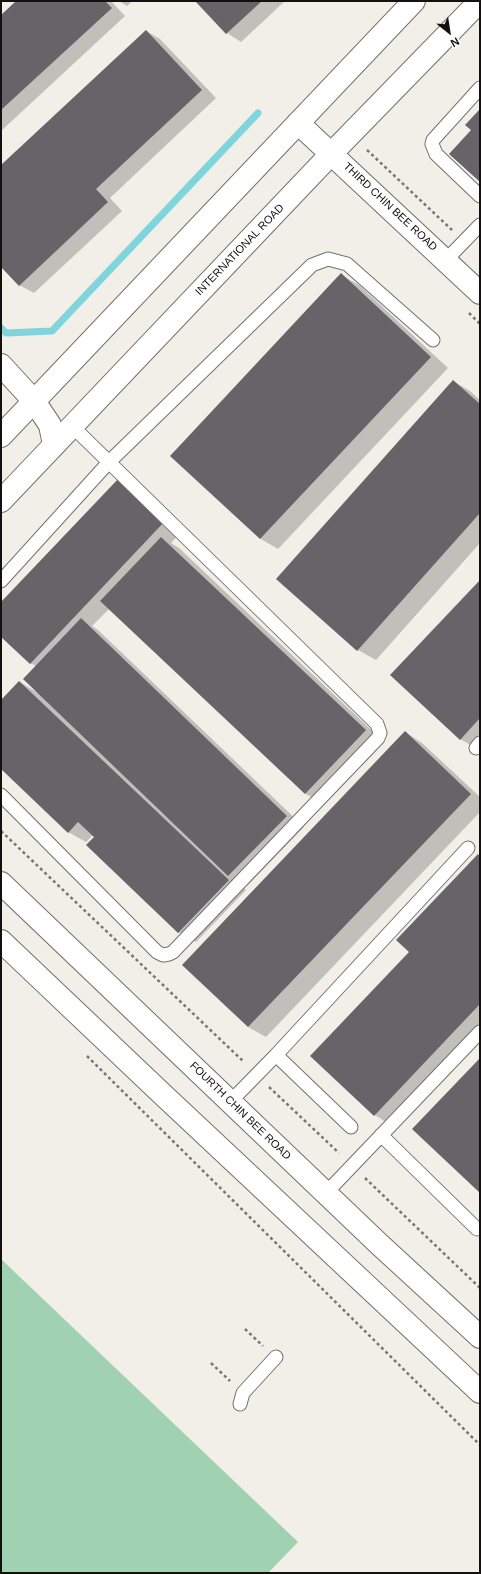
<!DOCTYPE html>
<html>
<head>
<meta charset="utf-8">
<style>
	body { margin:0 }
	#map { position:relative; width:481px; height:1574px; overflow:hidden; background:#f2efe8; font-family:Arial,sans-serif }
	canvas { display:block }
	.frame { position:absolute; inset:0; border:2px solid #12110f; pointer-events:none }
	.north { position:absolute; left:429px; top:12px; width:40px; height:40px; -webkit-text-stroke:3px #fff; paint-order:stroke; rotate:150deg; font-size:11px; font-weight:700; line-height:16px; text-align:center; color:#12110f }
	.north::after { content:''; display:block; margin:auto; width:14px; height:18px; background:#12110f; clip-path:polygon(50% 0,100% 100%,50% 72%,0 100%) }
</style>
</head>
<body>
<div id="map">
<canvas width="481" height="1574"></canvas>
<div class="frame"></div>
<div class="north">N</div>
</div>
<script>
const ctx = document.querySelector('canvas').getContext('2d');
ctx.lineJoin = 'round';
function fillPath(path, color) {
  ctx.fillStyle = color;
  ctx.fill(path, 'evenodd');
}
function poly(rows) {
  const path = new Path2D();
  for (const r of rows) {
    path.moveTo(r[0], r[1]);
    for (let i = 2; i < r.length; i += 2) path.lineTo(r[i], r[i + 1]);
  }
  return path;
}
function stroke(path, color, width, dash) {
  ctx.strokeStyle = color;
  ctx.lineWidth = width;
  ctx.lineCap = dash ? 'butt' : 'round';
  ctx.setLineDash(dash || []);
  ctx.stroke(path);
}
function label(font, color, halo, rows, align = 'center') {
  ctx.font = font + ' Arial,sans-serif';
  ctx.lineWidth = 3.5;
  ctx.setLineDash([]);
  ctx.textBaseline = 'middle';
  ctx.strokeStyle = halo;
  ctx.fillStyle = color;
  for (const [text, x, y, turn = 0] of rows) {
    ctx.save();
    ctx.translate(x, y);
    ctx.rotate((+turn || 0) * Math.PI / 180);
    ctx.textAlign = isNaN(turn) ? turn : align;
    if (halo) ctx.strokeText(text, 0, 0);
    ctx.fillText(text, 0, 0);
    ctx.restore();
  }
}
fillPath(poly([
	[1,1259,298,1542,268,1573,1,1573]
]), '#a0d1b0');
fillPath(poly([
	[18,1,111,1,125,16,1,131,1,17],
	[119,1,132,1,127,6],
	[197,1,285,1,241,42,227,33],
	[146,31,160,39,216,98,110,198,122,211,34,293,19,285,1,265,1,166],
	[341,275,359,285,448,368,278,549,261,539,172,456],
	[453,381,470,391,480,400,480,543,376,660,358,650,277,578],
	[121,478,183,530,171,543,179,548,383,741,323,804,306,794,110,608,92,626,98,630,304,827,247,886,235,879,246,890,196,942,178,932,93,835,86,842,68,832,1,767,1,702,20,682,38,693,36,666,30,663,1,635,1,604],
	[480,582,480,747,478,749,460,739],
	[405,732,422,743,480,797,480,812,266,1037,248,1027],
	[478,855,480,857,480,1033,392,1126,375,1115,311,1056,410,952]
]), '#0003');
stroke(poly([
	[1,328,6,333,52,331,258,113]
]), '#7fd5db', 7);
fillPath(poly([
	[16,1,105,1,112,8,1,110,1,15],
	[195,1,262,1,226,34],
	[146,30,202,90,96,189,108,202,19,286,1,267,1,165],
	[480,109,480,182,449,154,471,130,465,125],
	[341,273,431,357,260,539,170,456],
	[453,380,480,404,480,513,357,651,276,579],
	[120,477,166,520,30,664,1,637,1,602],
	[161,537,366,730,305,794,100,601],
	[480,580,480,718,460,740,390,675],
	[81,618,287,816,228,876,23,679],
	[19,681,229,880,178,933,86,845,94,837,78,822,68,833,1,769,1,700],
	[405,731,471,794,248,1027,182,965],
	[478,854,480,857,480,1004,374,1116,310,1056,409,952,396,940],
	[480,1058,480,1193,412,1129]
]), '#686368');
const lane = poly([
	[480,88,433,140,432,144,436,154,480,196],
	[446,260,480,225],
	[1,581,109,462,312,265,328,259,347,264,433,340],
	[476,748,480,743],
	[1,795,157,952,163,955,169,954,173,952,378,738,380,733,377,724,72,426],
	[276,1055,351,1127],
	[230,1102,276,1055,468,848],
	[381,1135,477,1229],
	[326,1193,480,1032],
	[240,1404,243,1393,276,1357]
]);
const street = poly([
	[298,123,480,293],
	[1,365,34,401,50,425,54,445],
	[1,883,379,1244,480,1337],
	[1,941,159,1091,480,1392]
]);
const secondary = poly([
	[1,436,414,1],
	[1,501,332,153,480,1]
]);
stroke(lane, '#73716b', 15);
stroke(street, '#73716b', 24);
stroke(secondary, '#73716b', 24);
stroke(poly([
	[367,150,452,230],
	[469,313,480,324],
	[1,831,244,1062],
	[87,1056,480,1445],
	[269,1087,339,1153],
	[365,1178,480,1288],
	[245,1329,263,1346],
	[211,1363,230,1381]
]), '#777671', 2.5, [3, 3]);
stroke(lane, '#fff', 13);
stroke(street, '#fff', 22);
stroke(secondary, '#fff', 22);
label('11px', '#12110f', '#fff', [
	["THIRD CHIN BEE ROAD",390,207,43],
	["INTERNATIONAL ROAD",240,250,-46],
	["FOURTH CHIN BEE ROAD",240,1111,44]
]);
</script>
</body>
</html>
